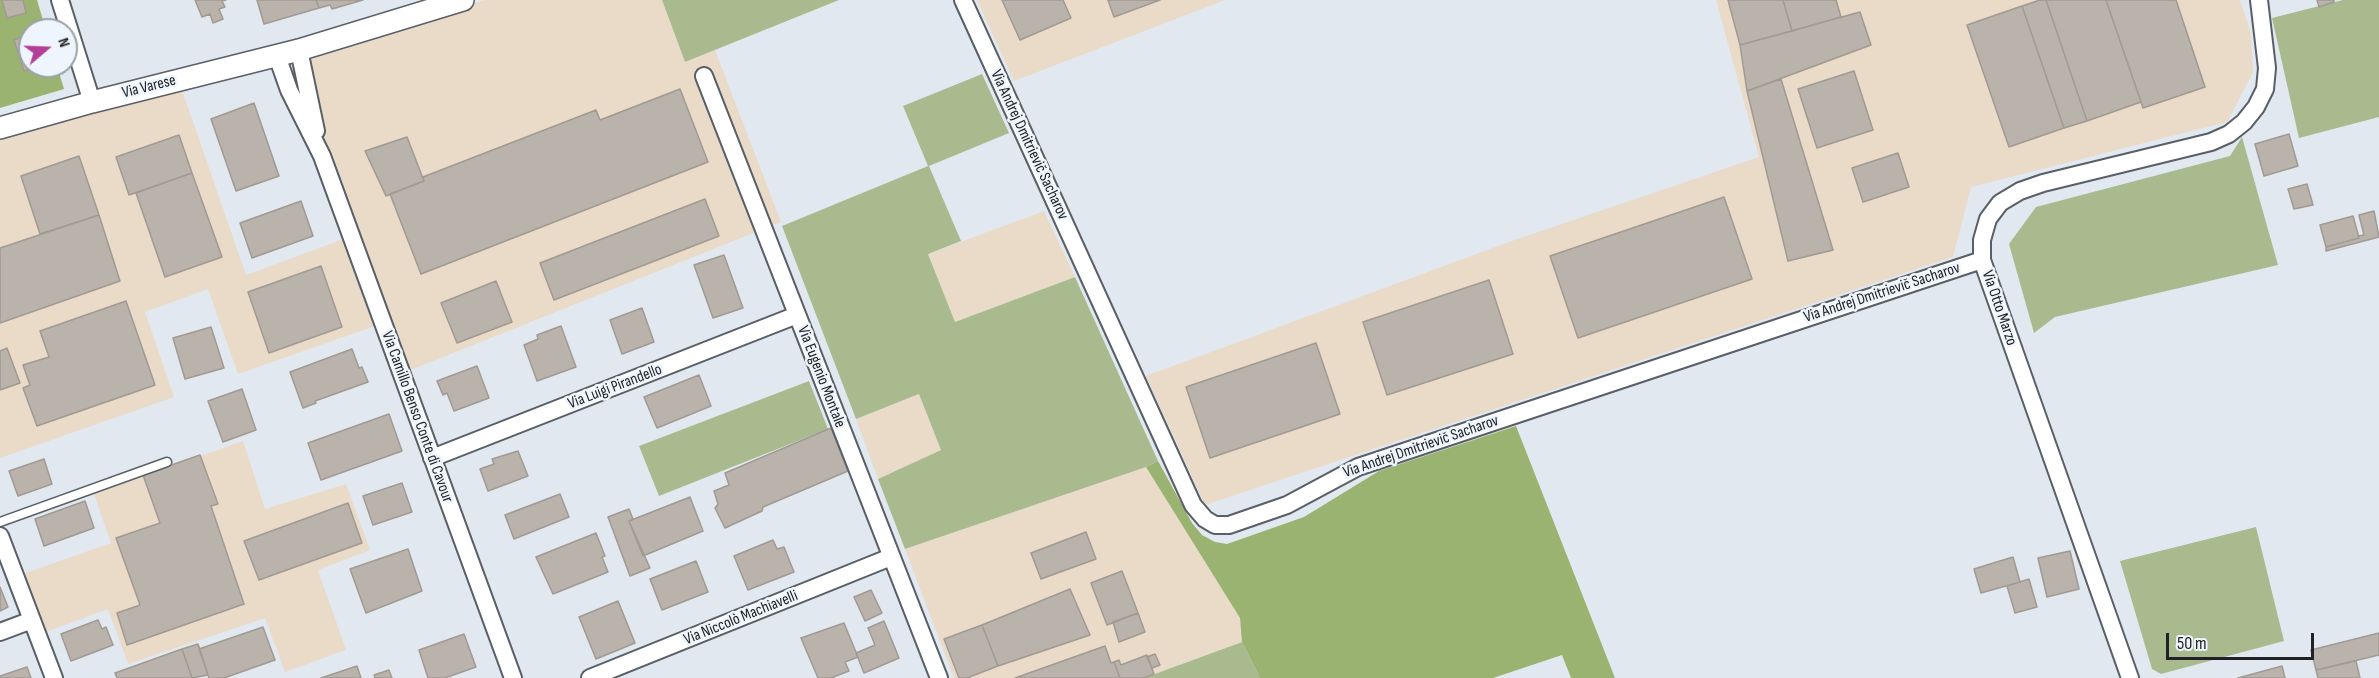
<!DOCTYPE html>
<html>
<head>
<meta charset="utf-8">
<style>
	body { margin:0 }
	#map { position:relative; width:2379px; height:678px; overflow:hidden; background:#e1e8f0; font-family:"Sofia Sans Condensed",sans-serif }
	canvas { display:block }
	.north { position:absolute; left:18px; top:18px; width:60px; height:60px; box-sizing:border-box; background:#eef5fd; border:2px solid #9ca1a7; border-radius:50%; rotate:71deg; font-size:16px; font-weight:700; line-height:24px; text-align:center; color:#202225 }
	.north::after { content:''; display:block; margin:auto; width:21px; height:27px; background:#b33f97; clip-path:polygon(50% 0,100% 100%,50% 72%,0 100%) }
	.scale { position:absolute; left:2166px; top:633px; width:148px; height:27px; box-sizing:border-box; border:3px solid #202225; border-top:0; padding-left:8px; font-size:18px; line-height:21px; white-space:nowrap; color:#202225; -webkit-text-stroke:4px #eef5fd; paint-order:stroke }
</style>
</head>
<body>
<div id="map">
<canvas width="2379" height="678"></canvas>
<div class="north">N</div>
<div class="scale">50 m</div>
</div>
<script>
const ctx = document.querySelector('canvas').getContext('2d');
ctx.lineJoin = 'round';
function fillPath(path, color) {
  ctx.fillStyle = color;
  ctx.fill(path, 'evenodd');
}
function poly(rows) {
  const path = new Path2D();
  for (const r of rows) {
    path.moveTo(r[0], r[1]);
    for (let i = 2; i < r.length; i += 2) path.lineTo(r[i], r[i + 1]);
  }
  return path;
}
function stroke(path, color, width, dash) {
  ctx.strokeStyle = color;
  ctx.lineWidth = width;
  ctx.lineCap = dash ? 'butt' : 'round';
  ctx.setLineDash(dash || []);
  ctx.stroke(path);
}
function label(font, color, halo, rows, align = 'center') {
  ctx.font = font + ' "Sofia Sans Condensed",sans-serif';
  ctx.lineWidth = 5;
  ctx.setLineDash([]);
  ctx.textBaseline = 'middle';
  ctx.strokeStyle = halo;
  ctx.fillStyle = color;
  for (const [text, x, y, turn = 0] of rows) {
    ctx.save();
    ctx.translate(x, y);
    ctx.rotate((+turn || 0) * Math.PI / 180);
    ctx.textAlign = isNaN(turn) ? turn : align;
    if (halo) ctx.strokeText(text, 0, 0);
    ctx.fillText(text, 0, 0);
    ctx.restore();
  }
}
fillPath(poly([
	[485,0,662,0,685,62,715,50,781,222,403,373,326,159,324,136,302,56],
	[977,0,1225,0,1014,81],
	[1716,0,2240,0,2251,34,2253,72,2227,122,1971,187,1953,257,1205,505,1146,376,1509,242,1759,157],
	[181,87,246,275,344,239,375,326,238,374,208,289,145,312,174,397,0,458,0,135],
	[1044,211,1075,277,955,322,928,254],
	[920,394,941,450,878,479,856,419],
	[243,441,265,509,346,484,370,550,318,570,346,650,285,672,265,618,128,664,108,609,43,633,20,575,111,543,94,494],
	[1146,467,1240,618,1242,642,1144,678,954,678,905,549]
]), '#eadac8');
fillPath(poly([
	[662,0,839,0,685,62],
	[2343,0,2379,0,2379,117,2299,138,2272,18],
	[982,74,1009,133,929,166,961,241,928,254,955,322,1075,277,1158,461,1146,467,905,549,878,479,941,450,919,394,856,419,782,226,928,166,903,106],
	[2242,137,2278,265,2055,317,2034,333,2009,244,2036,207,2230,156],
	[809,381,828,429,659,496,639,446],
	[2256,527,2284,641,2161,674,2152,669,2120,561],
	[1242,642,1260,678,1144,678]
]), '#a9bb8e');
fillPath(poly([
	[0,0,37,0,46,30,30,30,30,66,57,66,64,89,0,108],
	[1516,426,1615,678,1571,678,1562,655,1493,678,1260,678,1242,642,1240,618,1146,467,1158,461,1192,523,1202,535,1215,542,1227,544,1304,517,1379,471]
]), '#9ab371');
const building = poly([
	[2,0,23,0,26,13,7,18,2,0],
	[195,0,226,0,222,1,225,7,219,9,223,19,213,23,210,14,202,17,195,0],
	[257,0,316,0,319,8,264,24,257,0],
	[316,0,363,0,332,9,330,5,319,8,316,0],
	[1002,0,1063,0,1071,18,1020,40,1002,0],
	[1108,0,1160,0,1114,17,1108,0],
	[1728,0,1783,0,1792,31,1740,45,1728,0],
	[1783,0,1836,0,1841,17,1792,31,1783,0],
	[2040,0,2046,0,2087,121,2064,128,2022,6,2040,0],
	[2046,0,2106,0,2141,102,2087,121,2046,0],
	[2106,0,2176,0,2205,87,2143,108,2106,0],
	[2317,0,2334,0,2334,2,2319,7,2317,0],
	[2022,6,2064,128,2009,147,1967,25,2022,6],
	[1860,12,1871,45,1747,91,1740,45,1860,12],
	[30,35,30,66,41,66,24,71,14,40,30,35],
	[1854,71,1873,130,1817,148,1798,89,1854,71],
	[1781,79,1833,250,1788,261,1747,91,1781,79],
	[680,89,708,162,421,274,390,194,424,181,423,177,596,110,600,120,680,89],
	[254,103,279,176,236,191,211,119,254,103],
	[2289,134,2298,166,2264,176,2255,144,2289,134],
	[179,135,192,173,129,195,116,157,179,135],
	[407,137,424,181,386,196,365,151,407,137],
	[1898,153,1909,187,1863,202,1852,168,1898,153],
	[79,156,99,215,40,234,21,176,79,156],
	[192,173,222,257,165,277,136,193,192,173],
	[2307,184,2313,205,2294,209,2288,189,2307,184],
	[1724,197,1752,279,1578,338,1550,256,1724,197],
	[705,199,719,236,554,300,540,263,705,199],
	[301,201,313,236,252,258,240,223,301,201],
	[2374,211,2379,237,2326,251,2326,247,2359,238,2358,236,2364,235,2359,215,2374,211],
	[99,215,120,281,0,323,0,248,99,215],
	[2353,216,2359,238,2326,247,2320,225,2353,216],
	[724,255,743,308,713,318,694,265,724,255],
	[321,266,342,327,269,353,248,292,321,266],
	[1489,280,1513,354,1387,395,1363,322,1489,280],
	[496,281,512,322,457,343,441,303,496,281],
	[126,301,155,385,37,426,23,388,30,385,23,365,49,357,40,331,126,301],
	[642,308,654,342,622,354,610,320,642,308],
	[561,326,576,367,537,381,524,345,538,339,537,335,561,326],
	[211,327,224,368,185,379,173,338,211,327],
	[1316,343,1340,414,1210,458,1186,387,1316,343],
	[7,348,20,383,0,390,0,351,7,348],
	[352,349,359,368,362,367,368,382,315,401,316,403,303,408,290,372,352,349],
	[477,366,489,398,454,411,447,393,443,395,437,381,477,366],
	[699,375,711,406,657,428,644,397,699,375],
	[242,389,256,430,223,442,208,401,242,389],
	[389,414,402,451,321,480,308,443,389,414],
	[831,428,848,471,763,507,762,511,725,528,715,508,718,504,714,491,729,485,725,473,831,428],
	[518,451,528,476,488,491,480,469,494,464,492,459,518,451],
	[200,455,218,504,211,506,244,604,127,645,117,613,140,605,116,538,160,523,143,475,200,455],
	[44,459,52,484,18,496,9,471,44,459],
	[402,483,412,512,373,525,363,496,402,483],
	[560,494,569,517,514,539,505,515,560,494],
	[690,497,703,531,643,556,629,521,690,497],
	[85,501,94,528,44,546,35,519,85,501],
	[348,503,362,543,259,580,244,541,348,503],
	[629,509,633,519,629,521,650,568,630,576,608,517,629,509],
	[1086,532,1096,559,1041,579,1031,553,1086,532],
	[596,533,605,556,602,557,608,572,553,594,536,557,596,533],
	[773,540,777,549,784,547,794,572,748,590,734,556,773,540],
	[408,549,422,591,366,613,350,569,408,549],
	[2070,551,2079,589,2047,597,2038,558,2070,551],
	[2013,557,2020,582,1981,593,1974,569,2013,557],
	[696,561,708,592,662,610,650,579,696,561],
	[1122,571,1138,613,1107,625,1091,583,1122,571],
	[2029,579,2037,607,2015,613,2007,586,2029,579],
	[0,587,8,607,0,611,0,587],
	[1070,589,1090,635,998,666,982,625,1070,589],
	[871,590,882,613,865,621,854,597,871,590],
	[618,601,635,643,596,659,579,617,618,601],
	[1138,613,1145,632,1119,642,1113,622,1138,613],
	[98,620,102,629,106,627,113,645,71,661,61,634,98,620],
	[884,621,899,658,864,673,856,653,875,645,868,628,884,621],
	[844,623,858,657,845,662,849,671,831,678,818,678,801,638,844,623],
	[982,625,998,666,967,678,959,678,944,639,982,625],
	[263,627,275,660,224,678,209,678,199,649,263,627],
	[2379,633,2379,655,2316,670,2311,650,2379,633],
	[464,634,476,667,445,678,428,678,419,650,464,634],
	[198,644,208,675,192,678,182,649,198,644],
	[1105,646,1111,663,1114,662,1120,678,1015,678,1105,646],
	[182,649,192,678,117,678,115,673,182,649],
	[1155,654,1160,665,1152,668,1147,657,1155,654],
	[1147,655,1154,674,1143,678,1120,678,1114,662,1119,660,1121,665,1147,655],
	[2356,661,2360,678,2318,678,2316,670,2356,661],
	[357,666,361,678,321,678,357,666],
	[2282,666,2285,678,2238,678,2282,666],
	[27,667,31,678,0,678,0,676,27,667],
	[389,670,392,678,375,678,374,675,389,670]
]);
fillPath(building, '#b9b3ab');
stroke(building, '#a09a92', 1.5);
const service = poly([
	[0,522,167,462]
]);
const minor = poly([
	[60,0,92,102],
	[963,0,1193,505,1205,519,1215,525,1229,525,1287,505,1358,467,1982,260],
	[299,50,316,131],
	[277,56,289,90,322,156,513,678],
	[704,76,939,678],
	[432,458,797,315],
	[0,536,54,678],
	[0,632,32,620],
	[590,678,891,557],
	[2130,678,1982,260,1982,240,1988,219,2000,203,2020,191,2043,183,2211,142,2229,134,2244,122,2256,107,2265,89,2267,68,2259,0]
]);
const tertiary = poly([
	[0,128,92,102,299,50,463,0]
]);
stroke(service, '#595f66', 11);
stroke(minor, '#595f66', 20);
stroke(tertiary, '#595f66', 24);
stroke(service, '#fff', 8);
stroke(minor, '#fff', 16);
stroke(tertiary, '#fff', 21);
label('16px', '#202225', '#eef5fd', [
	["Via Varese",149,87,-14],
	["Via Andrej Dmitrievič Sacharov",1029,145,65],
	["Via Andrej Dmitrievič Sacharov",1882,293,-18],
	["Via Otto Marzo",1999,308,71],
	["Via Eugenio Montale",821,377,69],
	["Via Luigi Pirandello",615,387,-21],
	["Via Camillo Benso Conte di Cavour",417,417,70],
	["Via Andrej Dmitrievič Sacharov",1421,447,-19],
	["Via Niccolò Machiavelli",741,618,-22]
]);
</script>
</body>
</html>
